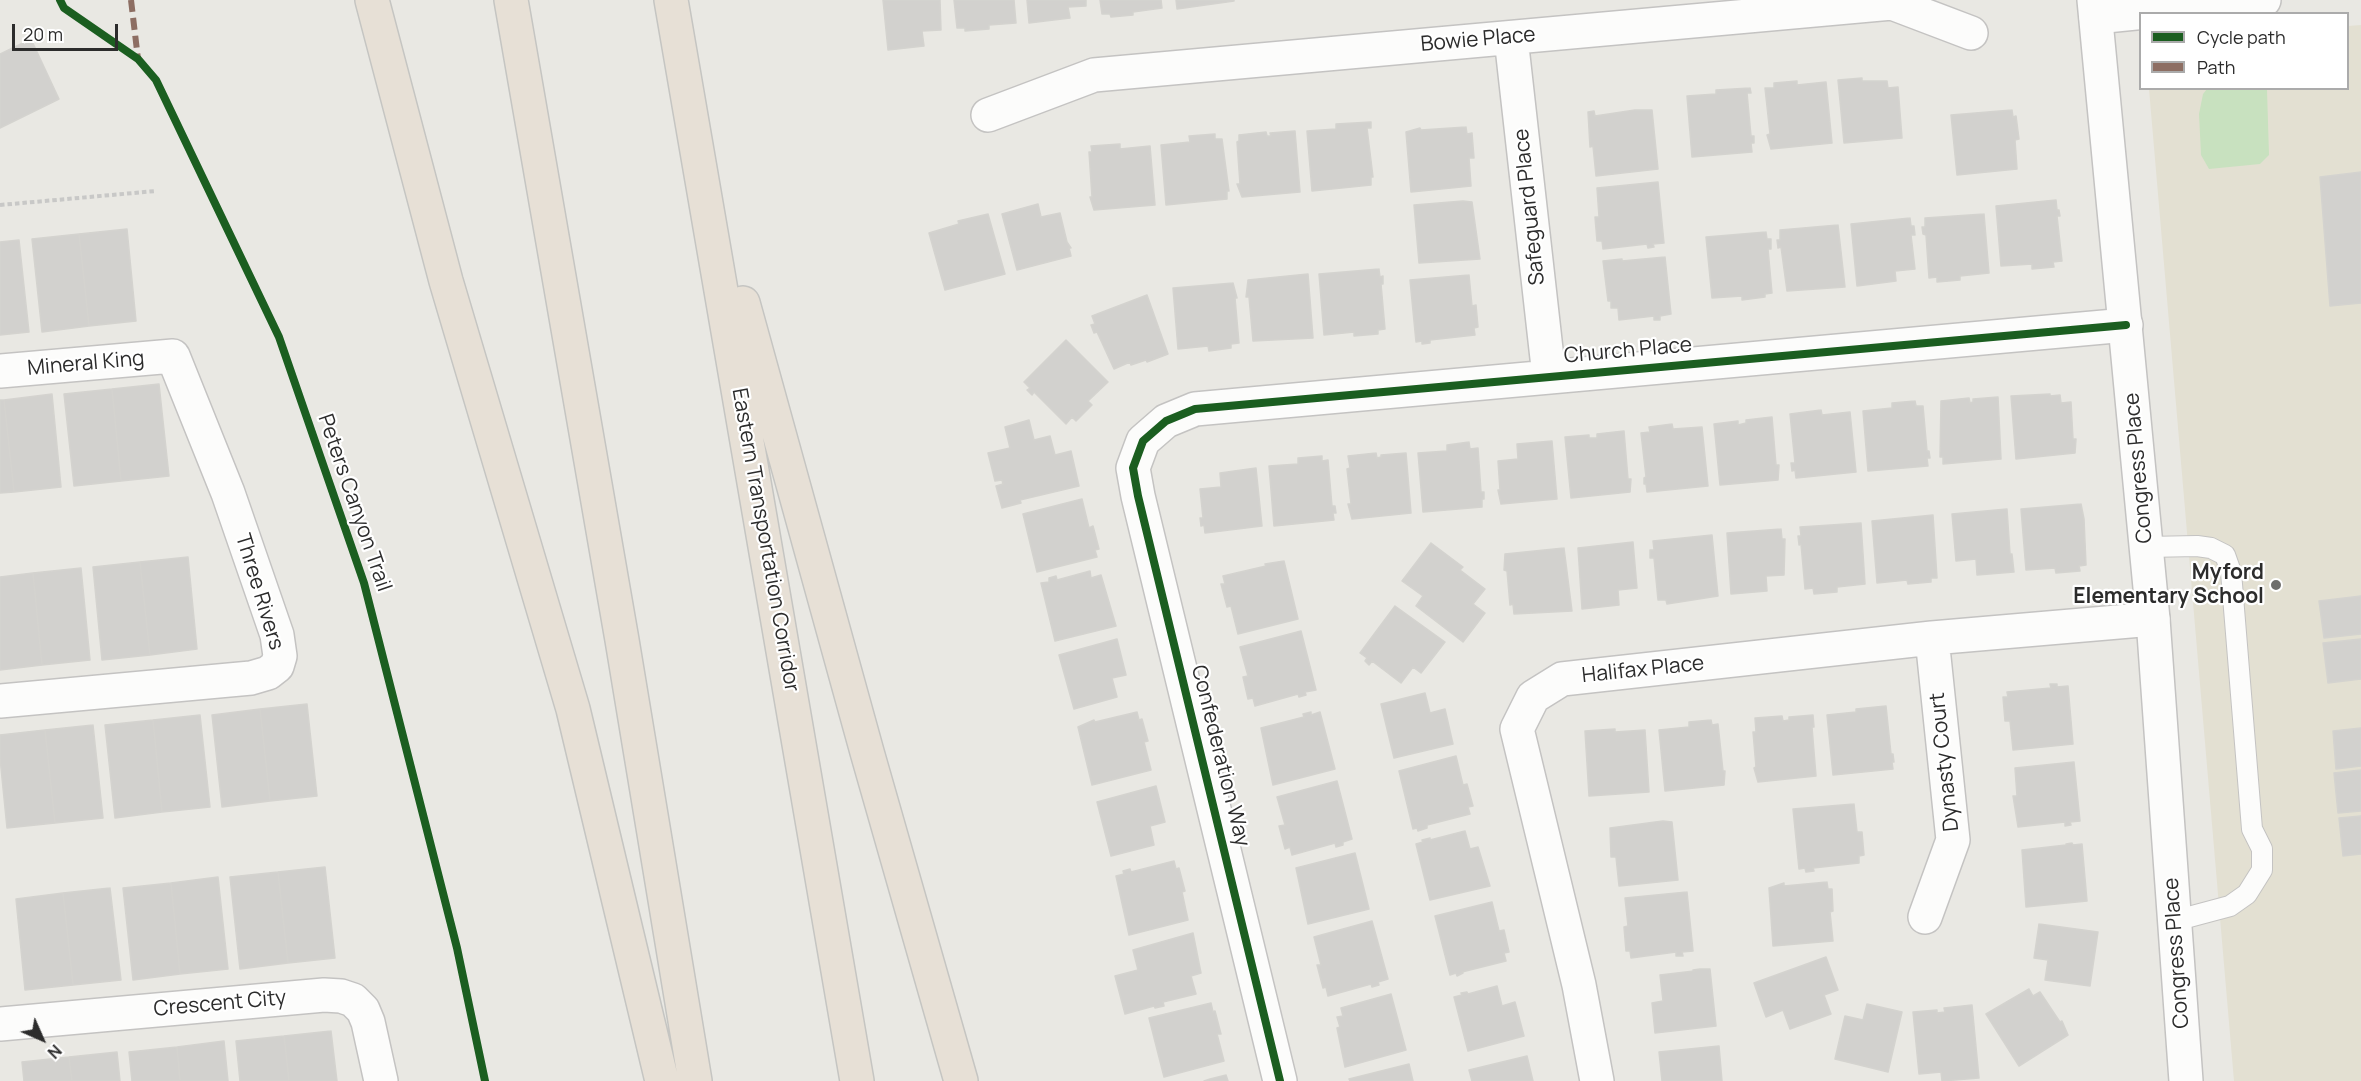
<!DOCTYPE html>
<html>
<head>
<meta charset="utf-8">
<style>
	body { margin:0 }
	#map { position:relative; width:2361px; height:1081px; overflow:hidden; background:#e9e8e3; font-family:Manrope,sans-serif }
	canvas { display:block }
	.legend { position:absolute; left:2139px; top:12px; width:210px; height:78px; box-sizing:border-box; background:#fff; border:2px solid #ababab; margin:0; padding:8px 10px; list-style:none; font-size:18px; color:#2c2c2c }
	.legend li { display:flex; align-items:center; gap:12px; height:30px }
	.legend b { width:30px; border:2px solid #ababab }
	.north { position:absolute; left:12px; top:1009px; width:60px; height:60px; -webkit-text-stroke:4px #fff; paint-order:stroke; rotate:135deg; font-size:16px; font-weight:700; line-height:24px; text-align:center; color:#2c2c2c }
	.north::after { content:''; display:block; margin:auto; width:21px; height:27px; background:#2c2c2c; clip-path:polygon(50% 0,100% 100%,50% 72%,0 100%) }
	.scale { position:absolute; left:12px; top:24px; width:106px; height:27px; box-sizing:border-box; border:3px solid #2c2c2c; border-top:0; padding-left:8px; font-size:18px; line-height:21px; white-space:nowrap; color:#2c2c2c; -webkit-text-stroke:4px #fff; paint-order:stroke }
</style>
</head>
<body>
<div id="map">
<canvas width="2361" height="1081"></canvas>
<ul class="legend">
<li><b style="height:8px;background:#1b5e20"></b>Cycle path</li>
<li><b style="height:8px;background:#8d6e63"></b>Path</li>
</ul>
<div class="north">N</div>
<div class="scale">20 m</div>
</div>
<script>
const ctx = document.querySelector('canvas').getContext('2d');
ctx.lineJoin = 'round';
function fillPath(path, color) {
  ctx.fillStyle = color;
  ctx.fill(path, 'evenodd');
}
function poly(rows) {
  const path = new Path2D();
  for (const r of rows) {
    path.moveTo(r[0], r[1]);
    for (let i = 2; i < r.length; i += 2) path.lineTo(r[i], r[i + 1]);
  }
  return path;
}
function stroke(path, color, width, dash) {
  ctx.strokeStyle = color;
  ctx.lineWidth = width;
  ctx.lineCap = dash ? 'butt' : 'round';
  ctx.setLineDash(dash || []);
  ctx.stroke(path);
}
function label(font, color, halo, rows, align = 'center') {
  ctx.font = font + ' Manrope,sans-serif';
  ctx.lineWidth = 4.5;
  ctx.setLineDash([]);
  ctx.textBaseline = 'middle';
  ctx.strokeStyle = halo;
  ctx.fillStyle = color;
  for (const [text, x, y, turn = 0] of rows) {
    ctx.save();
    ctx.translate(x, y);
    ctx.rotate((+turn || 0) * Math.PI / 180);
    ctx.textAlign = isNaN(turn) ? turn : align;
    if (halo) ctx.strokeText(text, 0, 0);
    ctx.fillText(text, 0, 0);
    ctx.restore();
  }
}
fillPath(poly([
	[2361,25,2361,1081,2234,1081,2149,89,2348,88,2348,26]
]), '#e3e0d2');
fillPath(poly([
	[2207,89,2267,89,2269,155,2260,164,2209,169,2201,155,2199,114,2203,94]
]), '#c8e1bf');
const building = poly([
	[883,0,940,0,941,30,922,31,924,46,888,50,883,0],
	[954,0,1014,0,1016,23,989,25,989,29,965,31,965,28,957,28,954,0],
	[1027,0,1086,0,1086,6,1068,7,1070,18,1029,23,1027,0],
	[1100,0,1161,0,1162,8,1133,12,1133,15,1111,17,1110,14,1102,14,1100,0],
	[1176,0,1234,0,1234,1,1177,9,1176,0],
	[31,39,59,99,0,128,0,54,31,39],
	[1862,78,1862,81,1887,81,1888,88,1898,87,1902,138,1844,143,1838,80,1862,78],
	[1797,81,1797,85,1826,82,1832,143,1771,149,1767,135,1770,134,1765,88,1774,88,1774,83,1797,81],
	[1750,88,1751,93,1747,93,1751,136,1754,136,1754,143,1751,143,1752,152,1692,157,1687,96,1716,94,1716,90,1750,88],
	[1635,110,1652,110,1658,169,1596,176,1593,146,1590,147,1588,112,1594,111,1595,116,1635,110],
	[2012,110,2013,117,2016,116,2019,139,2015,140,2017,169,1957,175,1951,115,2012,110],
	[1371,122,1371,128,1367,128,1373,177,1371,177,1371,185,1312,191,1307,131,1336,129,1336,124,1371,122],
	[1466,127,1467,134,1472,133,1474,158,1469,158,1471,186,1411,192,1406,132,1420,128,1421,130,1466,127],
	[1295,131,1300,192,1242,197,1237,184,1240,184,1237,142,1239,141,1239,135,1266,132,1267,136,1271,136,1270,133,1295,131],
	[1215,134,1215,139,1222,139,1229,191,1227,191,1227,199,1166,205,1161,145,1190,142,1189,136,1215,134],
	[1120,144,1120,149,1150,146,1155,205,1094,210,1090,197,1092,197,1089,152,1092,152,1091,146,1120,144],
	[2361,172,2361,303,2330,306,2320,177,2361,172],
	[1658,182,1664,243,1653,244,1654,247,1648,248,1647,244,1603,249,1602,241,1597,241,1595,217,1599,217,1597,188,1658,182],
	[2056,200,2057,210,2059,210,2060,216,2057,216,2062,261,2053,262,2054,267,2032,269,2032,264,2001,266,1996,206,2056,200],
	[1463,201,1472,202,1480,259,1419,263,1414,205,1463,201],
	[1038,204,1041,217,1060,213,1067,242,1071,248,1069,248,1071,256,1017,270,1002,214,1038,204],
	[988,214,1005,274,945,290,929,233,959,224,958,221,988,214],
	[1984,214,1989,273,1960,276,1960,280,1937,282,1937,277,1929,278,1926,235,1923,234,1922,227,1925,227,1925,218,1984,214],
	[1910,218,1911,226,1914,226,1915,235,1911,235,1915,269,1895,271,1896,281,1857,286,1851,224,1910,218],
	[1838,225,1845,287,1787,291,1781,247,1778,248,1777,240,1780,240,1780,230,1838,225],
	[127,229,136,321,89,326,79,234,127,229],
	[1766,232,1767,239,1771,239,1771,249,1768,249,1772,293,1765,294,1765,297,1742,300,1742,296,1712,298,1706,237,1766,232],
	[79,234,89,326,42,332,32,239,79,234],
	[19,240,29,332,0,335,0,242,19,240],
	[1665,257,1671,314,1660,316,1660,320,1654,320,1654,316,1619,320,1618,308,1611,308,1611,301,1608,301,1603,261,1622,259,1622,261,1665,257],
	[1379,269,1380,277,1383,276,1383,284,1381,284,1385,329,1378,330,1378,334,1354,336,1354,332,1324,335,1319,274,1379,269],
	[1308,274,1313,338,1253,341,1249,297,1246,297,1248,280,1308,274],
	[1469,275,1472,306,1476,305,1478,327,1474,328,1475,335,1430,340,1430,343,1422,344,1422,341,1416,342,1410,280,1469,275],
	[1233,283,1237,298,1235,298,1239,343,1231,344,1231,348,1209,351,1208,346,1178,349,1173,288,1233,283],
	[1147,295,1168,354,1147,362,1146,360,1131,365,1130,362,1114,369,1097,332,1094,333,1091,325,1095,324,1092,316,1147,295],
	[1066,340,1108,382,1088,401,1092,405,1076,421,1072,417,1066,424,1034,392,1032,395,1027,390,1030,388,1024,382,1066,340],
	[159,384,169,476,121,481,112,389,159,384],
	[112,389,121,481,74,486,64,394,112,389],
	[52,394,61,487,14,492,4,400,52,394],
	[2050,394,2050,396,2060,395,2061,403,2071,402,2073,439,2076,439,2075,453,2016,459,2011,396,2050,394],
	[1998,397,2001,459,1943,464,1943,457,1940,457,1941,401,1969,398,1970,403,1973,402,1973,399,1998,397],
	[0,400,4,400,14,492,0,493,0,400],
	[1915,401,1916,406,1923,406,1927,451,1929,451,1930,458,1927,458,1928,466,1868,471,1863,411,1892,408,1892,403,1915,401],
	[1821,410,1822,415,1850,412,1856,472,1796,478,1795,470,1792,471,1791,463,1795,463,1790,414,1821,410],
	[1772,417,1776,465,1779,465,1778,480,1720,485,1714,424,1738,421,1738,425,1746,423,1746,420,1772,417],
	[1029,420,1034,440,1050,436,1055,455,1071,451,1079,486,1020,500,1021,503,1002,508,996,486,1003,484,1002,480,995,481,988,453,1010,448,1005,427,1029,420],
	[1672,424,1673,429,1702,427,1708,486,1647,492,1646,484,1644,484,1644,478,1646,477,1641,433,1650,432,1649,427,1672,424],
	[1624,431,1628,479,1631,479,1630,492,1571,498,1565,437,1589,435,1589,438,1597,438,1597,434,1624,431],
	[1552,441,1557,499,1501,504,1498,490,1500,490,1498,461,1518,459,1517,444,1552,441],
	[1469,442,1470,449,1478,448,1481,492,1484,492,1484,499,1482,499,1482,507,1423,512,1418,453,1447,451,1447,445,1469,442],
	[1376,453,1377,458,1381,457,1381,455,1406,453,1411,513,1352,519,1348,504,1351,504,1347,469,1350,468,1348,456,1376,453],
	[1322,456,1322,461,1328,460,1332,506,1335,506,1336,513,1333,513,1334,520,1274,526,1269,466,1298,464,1298,458,1322,456],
	[1256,468,1262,526,1205,533,1204,525,1201,526,1200,518,1203,518,1200,489,1221,487,1220,473,1256,468],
	[1082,499,1089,528,1093,526,1099,549,1095,550,1097,557,1037,572,1023,514,1082,499],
	[2081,504,2084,519,2086,565,2079,566,2080,571,2056,573,2055,568,2026,570,2021,509,2081,504],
	[2007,509,2010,554,2012,554,2014,572,1977,575,1976,559,1956,561,1952,514,2007,509],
	[1933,515,1937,578,1931,578,1931,582,1908,584,1907,580,1877,583,1872,521,1933,515],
	[1861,523,1865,584,1837,587,1837,592,1814,594,1813,588,1805,589,1801,544,1799,545,1798,536,1801,536,1800,527,1861,523],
	[1781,529,1782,539,1785,539,1784,575,1766,576,1767,591,1731,594,1727,533,1781,529],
	[1712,535,1718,596,1667,604,1666,600,1658,600,1654,558,1650,558,1650,550,1654,550,1653,541,1712,535],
	[1633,542,1637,588,1618,590,1619,605,1582,609,1578,548,1633,542],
	[1431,543,1463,567,1460,570,1485,589,1473,604,1485,613,1463,642,1416,606,1423,596,1402,581,1431,543],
	[1564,548,1572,611,1514,614,1513,604,1510,605,1507,571,1504,570,1505,554,1564,548],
	[188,557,197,649,150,655,140,562,188,557],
	[1284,561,1298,619,1238,634,1231,606,1227,607,1221,584,1225,584,1223,576,1266,566,1265,564,1284,561],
	[140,562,150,655,102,660,93,567,140,562],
	[81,568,90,660,42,665,33,573,81,568],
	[1090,571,1091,578,1101,575,1116,626,1055,641,1041,583,1049,582,1049,578,1056,576,1057,580,1090,571],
	[33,573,42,665,0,670,0,577,33,573],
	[2361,596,2361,634,2324,638,2319,601,2361,596],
	[1395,606,1445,642,1421,673,1413,667,1401,683,1372,661,1369,665,1365,661,1367,658,1360,653,1395,606],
	[1301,631,1316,690,1305,692,1306,695,1299,697,1298,694,1255,706,1253,698,1248,699,1243,677,1248,676,1240,647,1301,631],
	[1117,639,1126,675,1112,678,1117,697,1074,709,1059,655,1117,639],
	[2361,639,2361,679,2328,683,2323,643,2361,639],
	[2050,684,2057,684,2057,687,2068,686,2073,744,2013,750,2010,721,2005,721,2003,697,2008,697,2007,692,2051,688,2050,684],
	[1425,693,1430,713,1445,709,1453,744,1394,758,1381,704,1425,693],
	[307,704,317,796,270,801,260,709,307,704],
	[1886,706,1891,754,1893,754,1894,762,1892,762,1893,769,1833,775,1827,715,1856,712,1856,709,1886,706],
	[260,709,270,801,222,807,212,715,260,709],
	[1137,712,1139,720,1142,719,1148,741,1144,742,1151,770,1092,785,1078,727,1094,720,1095,722,1137,712],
	[1311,712,1311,715,1320,712,1335,769,1273,785,1261,728,1304,717,1303,714,1311,712],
	[200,715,210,807,162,812,153,720,200,715],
	[1813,715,1814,727,1812,727,1816,776,1758,782,1754,768,1756,767,1753,732,1756,732,1755,718,1782,716,1783,721,1789,720,1789,717,1813,715],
	[153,720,162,812,115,818,105,725,153,720],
	[1711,720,1712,725,1718,724,1723,771,1725,771,1724,785,1665,791,1659,730,1689,727,1689,722,1711,720],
	[93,725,103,818,55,823,45,730,93,725],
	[2361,728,2361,766,2336,769,2333,731,2361,728],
	[1615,729,1615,732,1645,730,1649,792,1589,796,1585,731,1615,729],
	[45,730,55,823,7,828,0,758,0,735,45,730],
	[1456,756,1463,785,1467,784,1473,806,1468,807,1470,814,1427,825,1427,828,1418,831,1417,828,1413,829,1399,771,1456,756],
	[2074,762,2080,821,2070,822,2071,825,2065,826,2065,822,2018,827,2013,796,2017,796,2015,768,2074,762],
	[2361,770,2361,811,2338,813,2334,773,2361,770],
	[1337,781,1352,839,1343,842,1343,845,1336,847,1335,843,1292,855,1290,847,1285,849,1279,826,1285,825,1277,797,1337,781],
	[1156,786,1165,822,1150,826,1154,845,1111,856,1097,802,1156,786],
	[1854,804,1857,832,1862,832,1864,855,1859,856,1859,863,1813,868,1814,871,1806,872,1805,868,1799,869,1793,809,1854,804],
	[2361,816,2361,854,2343,856,2339,818,2361,816],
	[1663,821,1672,822,1678,880,1619,886,1616,857,1611,857,1610,828,1663,821],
	[1465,831,1470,849,1478,847,1490,886,1430,900,1416,844,1423,842,1422,840,1430,838,1430,840,1465,831],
	[2072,843,2073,845,2082,844,2087,901,2026,907,2022,850,2066,845,2066,844,2072,843],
	[1355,853,1369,909,1308,924,1296,868,1355,853],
	[1174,861,1176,869,1179,868,1185,891,1182,892,1188,920,1129,935,1116,876,1124,874,1123,871,1130,869,1131,872,1174,861],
	[325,867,335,958,288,963,278,872,325,867],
	[278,872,288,963,240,969,230,877,278,872],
	[218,877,228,969,180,974,171,883,218,877],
	[1827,882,1828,889,1832,889,1833,911,1830,912,1833,941,1773,946,1769,888,1784,883,1784,886,1827,882],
	[171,883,180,974,133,980,123,888,171,883],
	[110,888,121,980,73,985,63,893,110,888],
	[1687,892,1693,951,1682,952,1683,956,1676,956,1676,952,1631,958,1630,951,1626,951,1624,927,1628,926,1625,898,1687,892],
	[63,893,73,985,25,990,16,899,63,893],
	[1492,902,1499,931,1504,930,1509,952,1504,953,1506,961,1462,972,1463,973,1457,976,1456,973,1450,975,1435,916,1492,902],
	[1372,921,1388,979,1378,982,1379,985,1372,987,1371,984,1328,996,1326,987,1323,988,1317,965,1321,965,1314,937,1372,921],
	[2039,924,2098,932,2090,986,2045,980,2048,960,2034,958,2039,924],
	[1193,933,1201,973,1191,976,1196,994,1163,1002,1164,1006,1155,1008,1154,1006,1125,1014,1115,976,1138,970,1133,950,1193,933],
	[1826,957,1838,990,1824,995,1831,1014,1790,1029,1783,1010,1766,1017,1754,983,1826,957],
	[1700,969,1710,969,1716,1026,1655,1033,1652,1003,1663,1001,1660,975,1694,971,1693,970,1700,969],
	[1497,986,1502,1006,1515,1002,1524,1036,1468,1051,1454,997,1462,995,1461,993,1467,992,1468,994,1497,986],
	[2029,989,2033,996,2040,992,2060,1022,2062,1021,2068,1035,2019,1066,1986,1014,2029,989],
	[1391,994,1406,1050,1345,1067,1337,1028,1340,1027,1337,1017,1343,1016,1341,1008,1391,994],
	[1211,1003,1213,1012,1215,1011,1221,1034,1217,1034,1224,1061,1164,1077,1149,1018,1211,1003],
	[1867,1004,1902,1012,1888,1072,1835,1059,1845,1016,1863,1020,1867,1004],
	[1972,1005,1979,1078,1942,1081,1941,1072,1919,1074,1913,1012,1937,1010,1937,1013,1945,1012,1944,1008,1972,1005],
	[331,1031,337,1081,289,1081,284,1036,331,1031],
	[284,1036,289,1081,240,1081,236,1041,284,1036],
	[224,1041,228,1081,180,1081,177,1047,224,1041],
	[1719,1046,1722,1081,1662,1081,1659,1052,1719,1046],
	[177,1047,180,1081,132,1081,129,1052,177,1047],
	[117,1052,120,1081,72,1081,69,1057,117,1052],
	[1527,1056,1533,1081,1472,1081,1469,1070,1527,1056],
	[69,1057,72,1081,24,1081,22,1062,69,1057],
	[1409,1064,1413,1081,1350,1081,1349,1079,1409,1064],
	[1226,1075,1228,1081,1204,1081,1210,1079,1226,1075]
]);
fillPath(building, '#d2d1ce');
stroke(building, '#d4d3cf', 1.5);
const service = poly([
	[2147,547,2197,546,2211,548,2225,555,2231,572,2252,829,2262,849,2262,870,2247,894,2230,906,2174,921]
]);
const minor = poly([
	[2096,17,2264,0],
	[1511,38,1549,376],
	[988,115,1094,75,1892,3,1971,33],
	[0,371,173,356,228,493,277,635,280,656,277,666,268,673,251,678,0,701],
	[1925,917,1953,840,1932,638],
	[0,1024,324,995,341,996,353,1000,363,1010,368,1022,381,1081],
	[1280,1081,1138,496,1133,468,1143,441,1166,421,1195,409,2126,325],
	[1597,1081,1579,985,1517,729,1533,697,1562,679,1932,638,2153,619]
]);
const tertiary = poly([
	[2094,0,2153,619,2186,1081]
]);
const motorway = poly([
	[372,0,446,281,573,709,662,1081],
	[511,0,622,640,695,1081],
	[671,0,857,1081],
	[743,303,867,752,961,1081]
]);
stroke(service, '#c4c3c2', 22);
stroke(minor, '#c4c3c2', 36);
stroke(tertiary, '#c4c3c2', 36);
stroke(motorway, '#c5c5c2', 36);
stroke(poly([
	[0,205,156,191]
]), '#c8c8c7', 4, [4.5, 3]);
stroke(service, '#fcfcfb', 20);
stroke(minor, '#fcfcfb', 33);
stroke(tertiary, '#fcfcfb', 33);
stroke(motorway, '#e7e0d6', 33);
stroke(poly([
	[131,0,138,59]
]), '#8d6e63', 6, [12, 6]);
stroke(poly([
	[60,0,64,8,138,59,156,80,279,337,364,583,457,948,485,1081],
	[1280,1081,1138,496,1133,468,1143,441,1166,421,1195,409,2126,325]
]), '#1b5e20', 8);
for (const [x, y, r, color] of [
	[2276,585,6,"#6e6e6c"]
]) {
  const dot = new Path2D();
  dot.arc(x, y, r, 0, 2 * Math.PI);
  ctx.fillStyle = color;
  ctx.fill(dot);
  stroke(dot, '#fff', 2);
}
label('21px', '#2c2c2c', '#fff', [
	["Bowie Place",1478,40,-5],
	["Safeguard Place",1530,207,-96],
	["Church Place",1628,351,-5],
	["Mineral King",86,364,-5],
	["Congress Place",2139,468,-95],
	["Peters Canyon Trail",354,503,71],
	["Eastern Transportation Corridor",765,540,80],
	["Three Rivers",259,592,73],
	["Halifax Place",1643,670,-6],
	["Confederation Way",1220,756,76],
	["Dynasty Court",1945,762,-96],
	["Congress Place",2177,953,-94],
	["Crescent City",220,1004,-5]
]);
label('bold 21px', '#2c2c2c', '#fff', [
	["Myford",2264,573],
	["Elementary School",2264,597]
], 'right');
</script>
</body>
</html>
